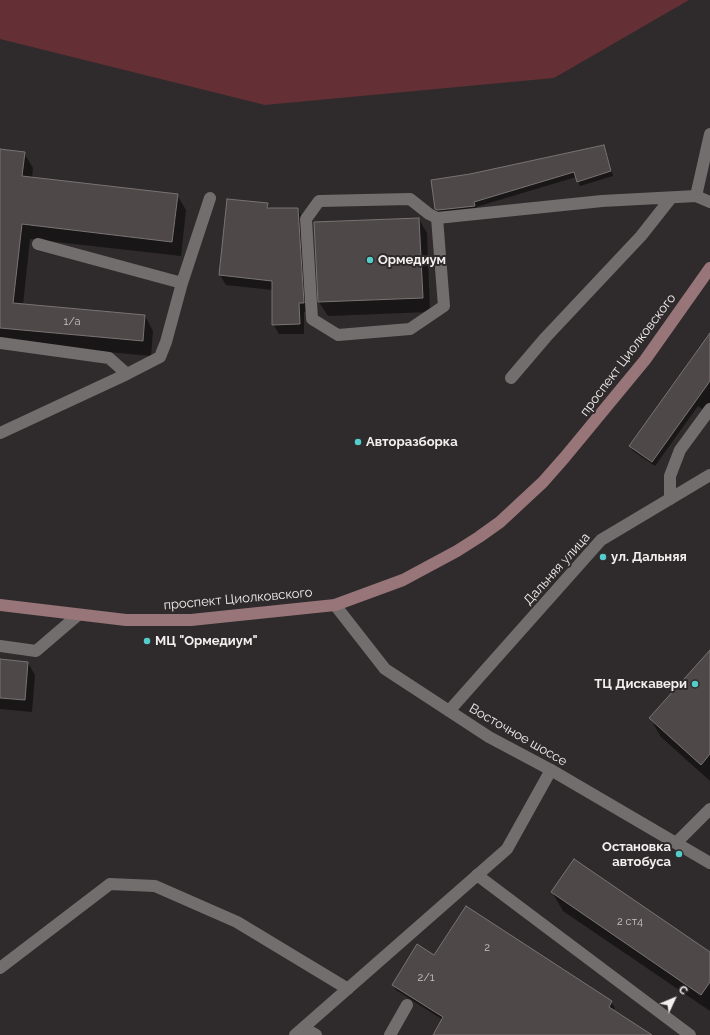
<!DOCTYPE html>
<html>
<head>
<meta charset="utf-8">
<style>
	body { margin:0 }
	#map { position:relative; width:710px; height:1035px; overflow:hidden; background:#2f2a2b; font-family:Raleway,sans-serif }
	canvas { display:block }
	.north { position:absolute; left:654px; top:979px; width:40px; height:40px; -webkit-text-stroke:3px #2f2a2b; paint-order:stroke; rotate:46deg; font-size:11px; font-weight:700; line-height:16px; text-align:center; color:#f3efef }
	.north::after { content:''; display:block; margin:auto; width:14px; height:18px; background:#f3efef; clip-path:polygon(50% 0,100% 100%,50% 72%,0 100%) }
</style>
</head>
<body>
<div id="map">
<canvas width="710" height="1035"></canvas>
<div class="north">С</div>
</div>
<script>
const ctx = document.querySelector('canvas').getContext('2d');
ctx.lineJoin = 'round';
function fillPath(path, color) {
  ctx.fillStyle = color;
  ctx.fill(path, 'evenodd');
}
function poly(rows) {
  const path = new Path2D();
  for (const r of rows) {
    path.moveTo(r[0], r[1]);
    for (let i = 2; i < r.length; i += 2) path.lineTo(r[i], r[i + 1]);
  }
  return path;
}
function stroke(path, color, width, dash) {
  ctx.strokeStyle = color;
  ctx.lineWidth = width;
  ctx.lineCap = dash ? 'butt' : 'round';
  ctx.setLineDash(dash || []);
  ctx.stroke(path);
}
function label(font, color, halo, rows, align = 'center') {
  ctx.font = font + ' Raleway,sans-serif';
  ctx.lineWidth = 4;
  ctx.setLineDash([]);
  ctx.textBaseline = 'middle';
  ctx.strokeStyle = halo;
  ctx.fillStyle = color;
  for (const [text, x, y, turn = 0] of rows) {
    ctx.save();
    ctx.translate(x, y);
    ctx.rotate((+turn || 0) * Math.PI / 180);
    ctx.textAlign = isNaN(turn) ? turn : align;
    if (halo) ctx.strokeText(text, 0, 0);
    ctx.fillText(text, 0, 0);
    ctx.restore();
  }
}
fillPath(poly([
	[0,0,689,0,554,78,265,105,0,39]
]), '#643036');
fillPath(poly([
	[604,146,606,151,613,176,580,186,576,177,476,207,477,210,439,213,436,208,470,175],
	[0,150,24,153,33,168,32,178,177,195,186,210,181,256,30,239,23,305,145,316,153,331,151,356,0,342],
	[228,200,267,204,270,209,298,209,303,219,308,312,304,312,304,334,279,334,273,324,273,290,226,285,220,275],
	[419,219,427,233,430,312,328,316,319,302],
	[710,334,710,406,705,411,698,406,655,466,633,451,630,446],
	[710,652,710,781,661,737,650,718],
	[0,660,28,663,35,675,32,712,0,709],
	[552,892,710,953,710,1011,563,911],
	[434,956,611,1002,615,1008,613,1011,650,1035,434,1035,443,1020,396,990,393,985]
]), '#0007');
const building = poly([
	[604,145,611,171,577,182,574,172,474,202,475,206,438,210,435,209,431,180,470,174,604,145],
	[0,149,25,152,22,176,178,194,172,242,22,224,13,303,145,315,143,341,0,328,0,149],
	[227,199,268,203,267,208,298,208,304,303,299,303,300,324,272,325,272,281,219,275,227,199],
	[419,218,423,298,318,302,314,222,419,218],
	[710,333,710,381,652,462,629,446,710,333],
	[710,650,710,754,701,765,649,718,710,650],
	[0,659,28,662,25,700,0,698,0,659],
	[574,859,710,952,710,982,701,995,551,892,574,859],
	[466,906,612,1001,609,1007,652,1035,433,1035,443,1017,392,985,417,944,434,955,466,906]
]);
fillPath(building, '#4e4849');
stroke(building, '#797373', 1);
stroke(poly([
	[696,196,710,134],
	[437,218,444,306,410,329,338,335,312,319,306,219,319,201,410,199,429,214,437,218,602,201,696,196,710,202],
	[38,244,182,283],
	[0,343,109,358,127,374],
	[511,378,546,337,641,236,671,198],
	[0,433,127,374,160,357,166,342,182,283,210,198],
	[670,499,670,476,680,450,710,409],
	[0,646,36,651,78,615],
	[676,843,710,809],
	[0,968,110,884,155,886,237,922,348,989],
	[295,1035,507,849,551,770]
]), '#736e6e', 12);
stroke(poly([
	[477,875,690,1035],
	[304,1028,316,1035],
	[390,1035,407,1005]
]), '#736e6e', 12);
stroke(poly([
	[335,605,385,669,489,737,551,770,710,863],
	[449,711,601,540,710,475]
]), '#736e6e', 12);
stroke(poly([
	[0,605,126,620,191,620,335,605,403,580,457,551,479,537,500,522,543,482,565,457,645,360,710,268]
]), '#987578', 12);
for (const [x, y, r, color] of [
	[370,260,4,"#53cdcb"],
	[358,442,4,"#53cdcb"],
	[603,557,4,"#53cdcb"],
	[147,641,4,"#53cdcb"],
	[695,684,4,"#53cdcb"],
	[679,854,4,"#53cdcb"]
]) {
  const dot = new Path2D();
  dot.arc(x, y, r, 0, 2 * Math.PI);
  ctx.fillStyle = color;
  ctx.fill(dot);
  stroke(dot, '#2f2a2b', 1.5);
}
label('11px', '#cac5c6', null, [
	["1/а",72,322],
	["2 ст4",630,922],
	["2",487,948],
	["2/1",426,978]
]);
label('bold 13px', '#f3efef', '#2f2a2b', [
	["Ормедиум",378,260],
	["Авторазборка",366,442],
	["ул. Дальняя",611,557],
	["МЦ \"Ормедиум\"",155,641],
	["ТЦ Дискавери",687,684,"right"],
	["Остановка",671,847,"right"],
	["автобуса",671,862,"right"]
], 'left');
label('13px', '#f3efef', '#2f2a2b', [
	["проспект Циолковского",628,355,-53],
	["Дальняя улица",557,569,-48],
	["проспект Циолковского",238,599,-5],
	["Восточное шоссе",518,735,30]
]);
</script>
</body>
</html>
